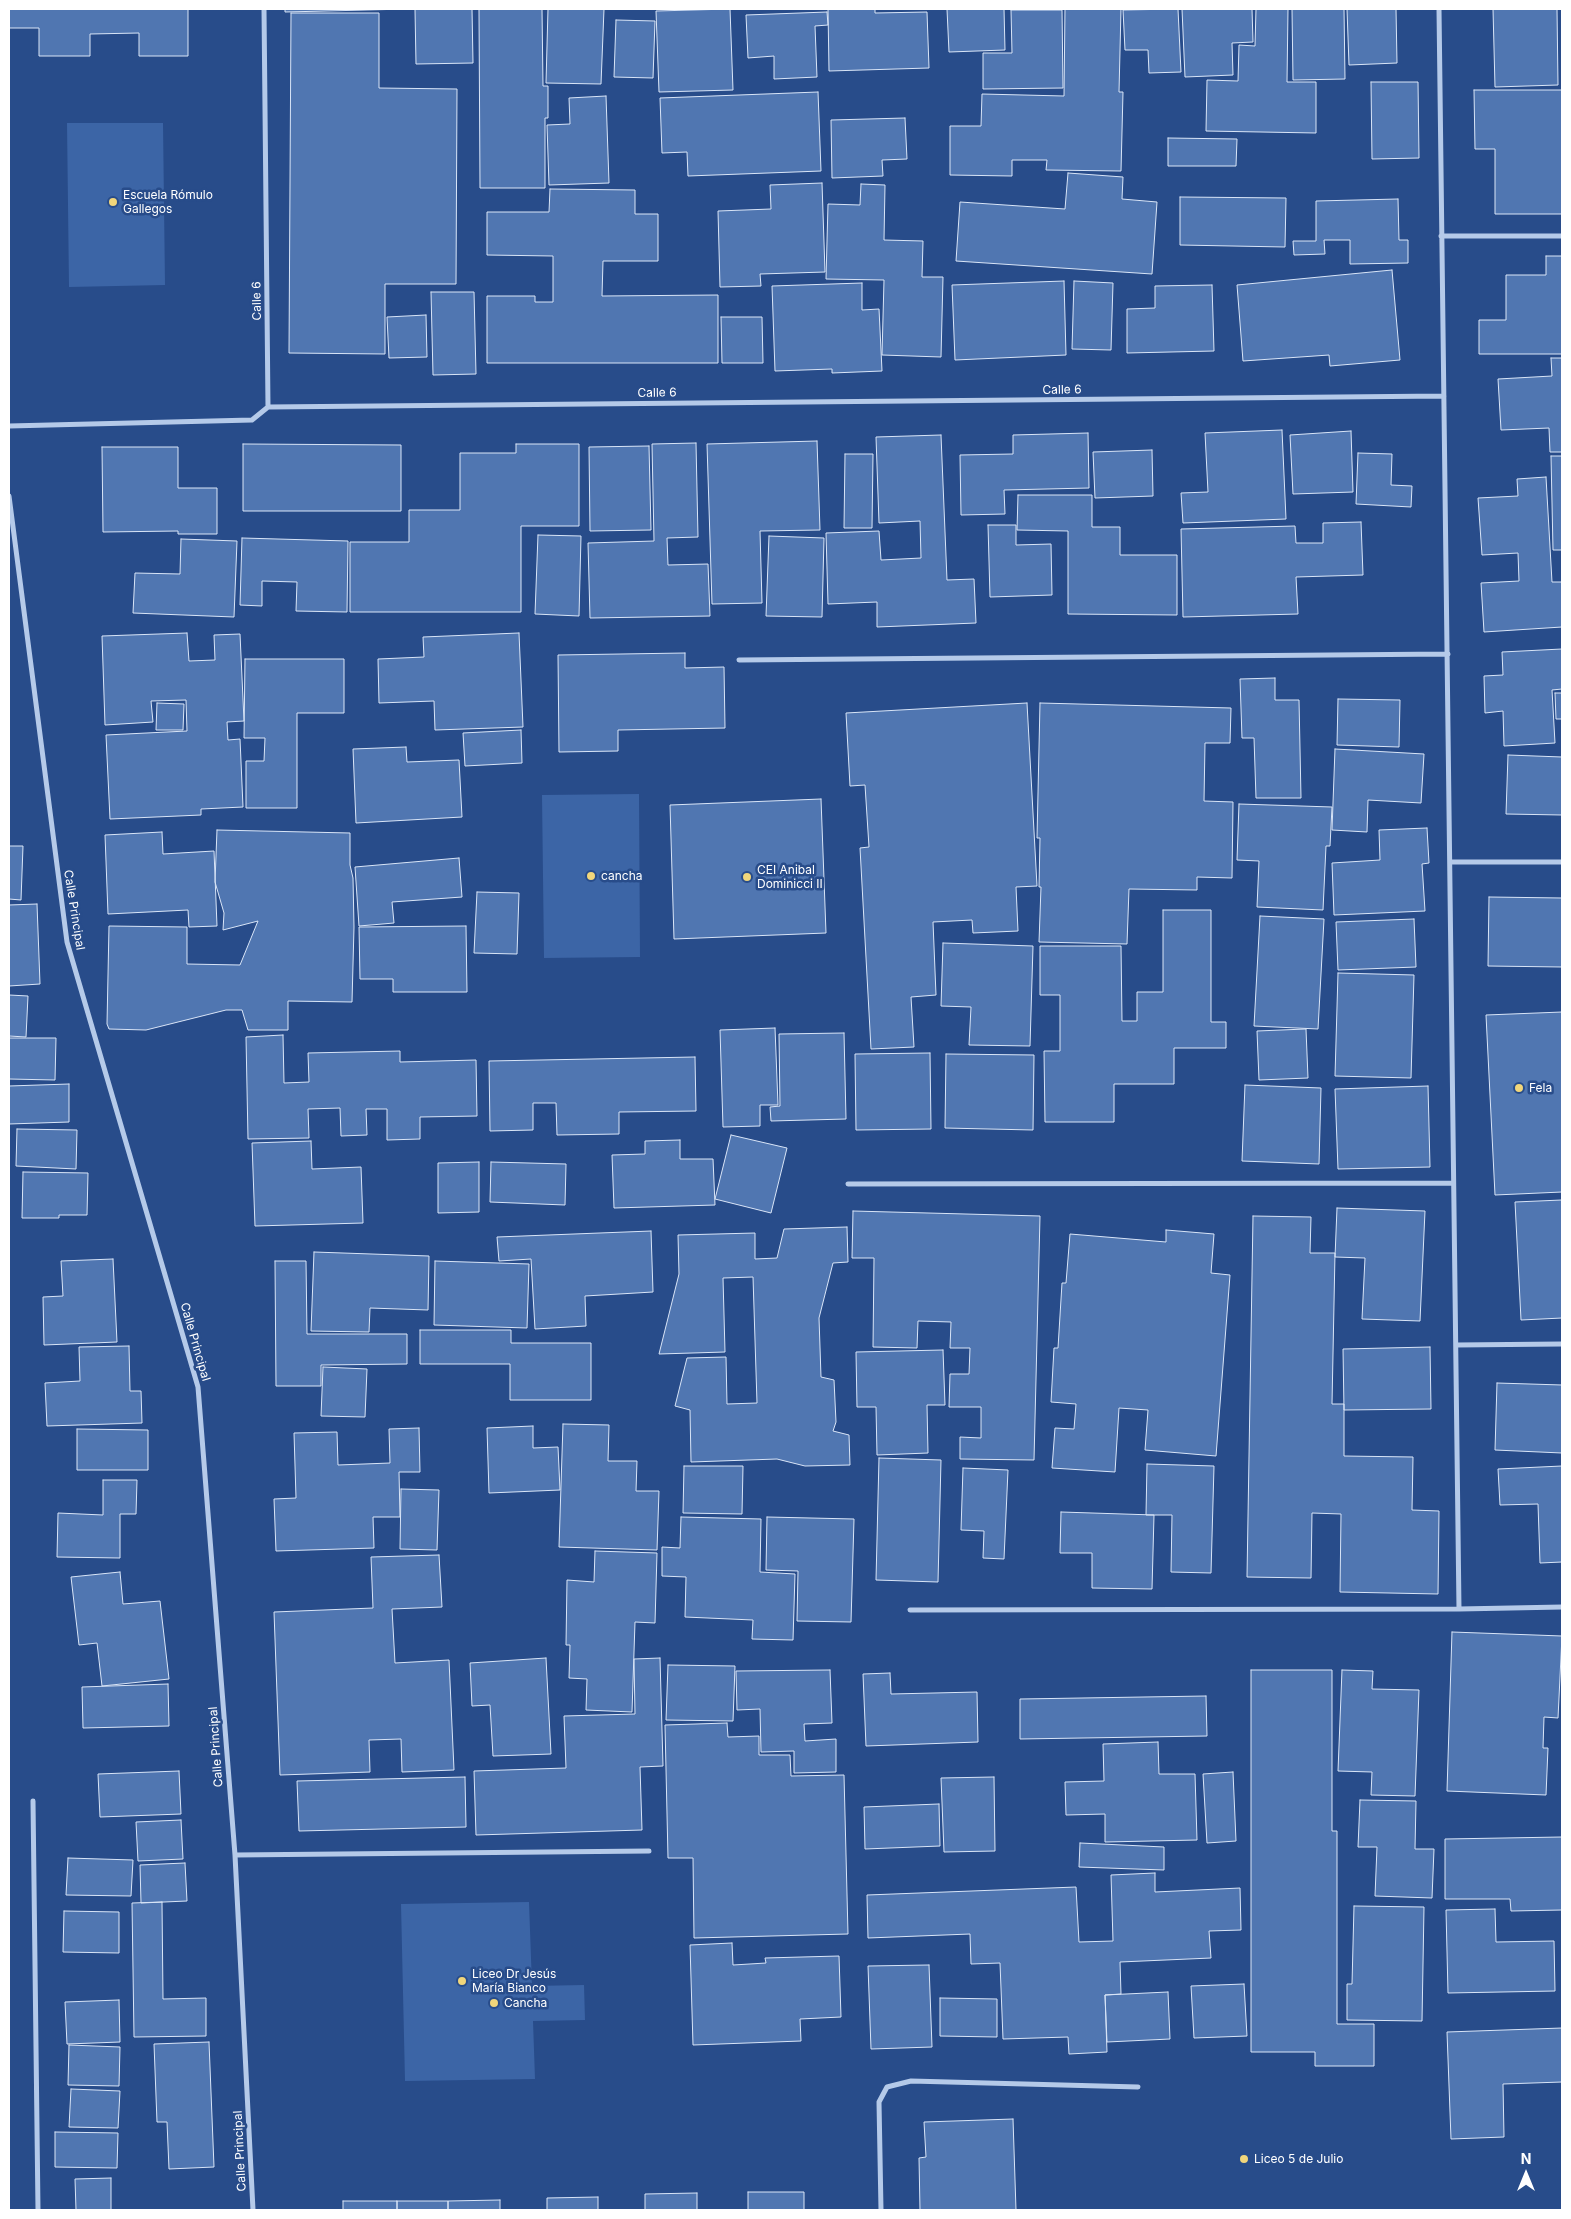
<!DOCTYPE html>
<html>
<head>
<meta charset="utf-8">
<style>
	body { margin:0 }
	#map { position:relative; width:1571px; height:2219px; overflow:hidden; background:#284c8a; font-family:Inter,sans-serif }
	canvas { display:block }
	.frame { position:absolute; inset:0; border:10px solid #fff; pointer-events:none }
	.north { position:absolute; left:1501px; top:2149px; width:50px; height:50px; -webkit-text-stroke:4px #284c8a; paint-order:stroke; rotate:0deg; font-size:14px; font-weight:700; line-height:20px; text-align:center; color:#fff }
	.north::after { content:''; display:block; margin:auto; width:18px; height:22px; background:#fff; clip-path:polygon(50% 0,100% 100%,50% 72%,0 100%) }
</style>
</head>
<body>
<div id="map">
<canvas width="1571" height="2219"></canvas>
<div class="frame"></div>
<div class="north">N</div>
</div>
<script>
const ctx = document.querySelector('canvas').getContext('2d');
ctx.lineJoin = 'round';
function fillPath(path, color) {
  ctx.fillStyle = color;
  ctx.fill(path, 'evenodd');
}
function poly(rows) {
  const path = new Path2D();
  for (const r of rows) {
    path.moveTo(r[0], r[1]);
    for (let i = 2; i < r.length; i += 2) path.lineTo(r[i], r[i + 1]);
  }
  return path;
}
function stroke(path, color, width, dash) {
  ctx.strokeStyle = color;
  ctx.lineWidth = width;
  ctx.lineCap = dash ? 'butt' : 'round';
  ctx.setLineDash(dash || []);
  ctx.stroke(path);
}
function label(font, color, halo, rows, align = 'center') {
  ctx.font = font + ' Inter,sans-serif';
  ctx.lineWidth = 5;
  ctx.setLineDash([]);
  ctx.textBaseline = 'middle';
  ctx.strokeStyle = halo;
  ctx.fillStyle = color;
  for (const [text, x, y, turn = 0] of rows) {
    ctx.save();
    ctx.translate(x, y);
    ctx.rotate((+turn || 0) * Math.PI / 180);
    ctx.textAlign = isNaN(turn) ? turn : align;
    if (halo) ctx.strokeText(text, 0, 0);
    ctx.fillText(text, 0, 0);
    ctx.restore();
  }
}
fillPath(poly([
	[67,123,163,123,165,285,69,287],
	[639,794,640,957,544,958,542,795],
	[529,1902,532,1986,584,1985,585,2020,533,2021,535,2079,405,2081,401,1904]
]), '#3c65a6');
const building = poly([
	[9,9,188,9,188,56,139,56,139,33,90,34,90,56,39,56,39,28,9,28,9,9],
	[285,9,407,9,285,12,285,9],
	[415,9,472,9,473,63,416,64,415,9],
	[479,9,542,9,543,86,548,86,548,118,545,118,545,188,480,188,479,9],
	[548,9,604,9,601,84,546,83,548,9],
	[730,9,733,90,659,92,656,11,730,9],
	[828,9,875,9,875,13,927,12,929,68,829,71,828,9],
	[947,9,1004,9,1005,50,949,52,947,9],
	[1065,9,1121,9,1119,92,1123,92,1121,171,1046,170,1047,160,1012,160,1012,176,950,175,950,126,981,126,982,94,1064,96,1065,9],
	[1178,9,1181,72,1149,73,1148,50,1125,50,1123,10,1178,9],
	[1182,9,1252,9,1253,42,1232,43,1233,75,1185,77,1182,9],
	[1256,9,1288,9,1287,82,1316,82,1316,133,1206,131,1207,80,1238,81,1239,45,1255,46,1256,9],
	[1292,9,1344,9,1345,79,1293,80,1292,9],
	[1347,9,1396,9,1397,63,1349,65,1347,9],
	[1493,9,1557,9,1558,85,1495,87,1493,9],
	[1011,10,1062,10,1063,88,983,89,983,53,1012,53,1011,10],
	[827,12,828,25,815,26,817,77,774,79,774,56,748,58,746,15,827,12],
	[291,13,379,13,379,88,457,89,456,284,385,284,385,354,289,353,291,13],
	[616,20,655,21,653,78,614,77,616,20],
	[1371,82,1418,82,1419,158,1372,159,1371,82],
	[1474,90,1562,90,1562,214,1495,214,1495,149,1475,149,1474,90],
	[818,92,821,171,688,176,687,152,662,153,660,98,818,92],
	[606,96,609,183,549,185,547,125,570,124,569,98,606,96],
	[905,118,907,159,882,160,883,176,832,178,831,120,905,118],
	[1168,138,1237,139,1236,166,1168,166,1168,138],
	[1068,173,1123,177,1122,199,1157,202,1152,274,956,261,960,202,1065,209,1068,173],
	[822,183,825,272,760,274,761,286,720,287,718,211,771,209,770,185,822,183],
	[861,184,885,185,884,240,923,241,922,277,943,277,941,357,882,355,884,280,826,279,828,204,860,205,861,184],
	[550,189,635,190,635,214,658,214,658,261,603,261,602,296,718,295,718,363,487,363,487,296,535,296,535,302,553,302,553,256,487,255,487,212,549,212,550,189],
	[1180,197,1286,198,1285,247,1180,245,1180,197],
	[1398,199,1399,240,1408,240,1408,263,1350,264,1350,240,1324,240,1325,254,1294,255,1293,241,1316,241,1316,201,1398,199],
	[1546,256,1562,256,1562,354,1479,354,1479,320,1506,320,1506,275,1546,275,1546,256],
	[1392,270,1400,360,1330,366,1329,355,1243,361,1237,285,1392,270],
	[1064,281,1066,355,955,360,952,285,1064,281],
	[1074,281,1113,283,1111,350,1072,349,1074,281],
	[862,283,862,310,879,309,882,371,832,373,832,369,775,371,772,286,862,283],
	[1212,285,1214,351,1127,353,1127,309,1155,308,1155,286,1212,285],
	[431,292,474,292,476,374,433,375,431,292],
	[426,315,427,357,389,358,387,317,426,315],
	[721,317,762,317,763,363,722,363,721,317],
	[1551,358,1562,358,1562,452,1550,452,1549,428,1501,430,1498,379,1552,376,1551,358],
	[1282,430,1286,519,1183,523,1181,493,1208,492,1205,433,1282,430],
	[1351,431,1353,492,1293,494,1290,435,1351,431],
	[1088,433,1089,488,1004,490,1005,514,961,515,960,455,1013,454,1013,435,1088,433],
	[941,435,947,580,974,579,976,623,877,627,877,602,828,604,826,533,879,531,881,560,921,558,920,521,879,523,876,437,941,435],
	[817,441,820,530,760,531,762,603,712,604,707,444,817,441],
	[696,443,698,537,667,538,668,565,708,564,710,616,590,618,588,543,654,541,652,444,696,443],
	[243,444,401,445,401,511,243,511,243,444],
	[516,444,579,444,579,526,521,526,521,612,350,612,350,542,409,542,409,510,460,510,460,453,516,453,516,444],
	[649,446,651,530,590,531,589,447,649,446],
	[102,447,178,447,178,488,217,488,217,534,178,534,178,531,103,532,102,447],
	[1152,450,1153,496,1095,498,1093,452,1152,450],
	[1358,453,1392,454,1391,485,1412,486,1411,507,1356,504,1358,453],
	[845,454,873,454,872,528,844,528,845,454],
	[1551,456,1562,456,1562,550,1553,550,1551,456],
	[1546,477,1552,582,1562,582,1562,627,1484,632,1481,583,1519,581,1518,553,1482,555,1478,498,1518,496,1517,479,1546,477],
	[1018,495,1092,495,1092,527,1120,527,1120,555,1177,555,1177,615,1068,614,1068,531,1017,530,1018,495],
	[1361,522,1363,575,1296,577,1298,614,1183,617,1181,529,1295,526,1296,543,1323,543,1323,523,1361,522],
	[988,525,1016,525,1016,545,1051,544,1052,595,990,597,988,525],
	[538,535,581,536,579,616,535,614,538,535],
	[769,536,824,538,822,617,766,616,769,536],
	[242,538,348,541,347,612,296,611,297,582,262,581,262,606,240,605,242,538],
	[181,539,237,541,234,617,133,613,135,573,180,574,181,539],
	[187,633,189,661,215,660,214,635,240,634,244,721,227,722,228,740,240,739,243,807,201,809,201,815,110,819,106,735,187,731,186,700,151,701,153,722,105,725,102,636,187,633],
	[519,633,523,727,435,730,434,701,379,703,378,659,424,657,423,637,519,633],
	[1562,649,1562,689,1552,690,1555,743,1504,746,1503,711,1485,713,1484,676,1503,675,1502,652,1562,649],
	[685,653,685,668,724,667,725,728,618,730,618,751,559,752,558,655,685,653],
	[245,659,344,659,344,713,297,713,297,808,246,808,246,761,264,761,265,738,244,738,245,659],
	[1275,678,1275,700,1299,700,1301,798,1256,798,1254,738,1242,738,1240,679,1275,678],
	[1555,693,1562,693,1562,719,1556,719,1555,693],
	[1338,699,1400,700,1399,747,1337,745,1338,699],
	[157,703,184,704,183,730,156,730,157,703],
	[1027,703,1037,886,1016,887,1018,931,973,933,972,920,933,922,936,995,911,997,914,1047,871,1049,860,848,869,847,865,785,850,786,846,713,1027,703],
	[1040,703,1231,708,1230,743,1205,743,1204,801,1233,802,1232,878,1197,877,1197,890,1129,889,1127,944,1039,942,1041,887,1039,887,1040,838,1037,838,1040,703],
	[521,730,522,763,465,766,463,733,521,730],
	[406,747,407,762,459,760,462,817,356,823,353,749,406,747],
	[1335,749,1424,754,1421,803,1368,800,1367,832,1332,830,1335,749],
	[1508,755,1562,757,1562,815,1506,814,1508,755],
	[821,799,826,933,674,939,670,805,821,799],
	[1239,804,1332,807,1330,846,1326,846,1323,910,1257,907,1259,861,1237,860,1239,804],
	[1427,828,1429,863,1422,864,1425,911,1334,915,1332,863,1380,860,1379,830,1427,828],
	[217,830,350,833,350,865,353,878,354,927,352,1002,288,1001,288,1030,248,1030,242,1010,226,1010,146,1030,109,1029,107,1024,109,926,187,927,187,964,240,965,258,921,223,930,224,913,215,882,217,830],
	[162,832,163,854,214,851,217,926,189,927,188,910,108,914,105,835,162,832],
	[9,846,23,846,21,900,9,899,9,846],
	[459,858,462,897,392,902,394,923,359,926,355,867,459,858],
	[477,892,519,893,517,954,474,953,477,892],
	[1489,897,1562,898,1562,967,1488,966,1489,897],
	[37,904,40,984,9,986,9,905,37,904],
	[1163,910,1211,910,1211,1022,1226,1022,1226,1048,1174,1048,1174,1084,1114,1084,1114,1122,1045,1122,1044,1051,1060,1051,1060,995,1040,995,1040,946,1121,946,1122,1021,1137,1021,1137,992,1163,992,1163,910],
	[1260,916,1324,919,1318,1029,1254,1026,1260,916],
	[1414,919,1416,967,1338,970,1336,922,1414,919],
	[466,926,467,992,393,992,393,979,360,979,359,927,466,926],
	[943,943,1033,946,1030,1046,969,1045,971,1007,941,1006,943,943],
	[1338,973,1414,975,1411,1078,1335,1076,1338,973],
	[9,995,28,996,26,1037,9,1036,9,995],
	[1562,1012,1562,1192,1495,1195,1486,1015,1562,1012],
	[775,1028,778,1105,760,1105,760,1126,723,1127,720,1030,775,1028],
	[1306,1029,1308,1078,1259,1080,1257,1031,1306,1029],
	[844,1033,846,1119,771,1121,770,1107,780,1106,779,1034,844,1033],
	[283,1035,284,1083,309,1082,308,1053,400,1051,400,1062,476,1060,477,1116,420,1117,420,1139,387,1140,387,1109,366,1109,367,1135,341,1136,340,1108,308,1109,309,1138,248,1139,246,1037,283,1035],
	[9,1038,56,1038,55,1080,9,1079,9,1038],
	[930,1053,931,1129,856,1130,855,1054,930,1053],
	[946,1054,1034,1055,1033,1130,945,1128,946,1054],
	[695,1057,696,1111,619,1112,619,1134,557,1135,556,1103,533,1103,533,1130,490,1131,489,1061,695,1057],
	[69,1084,69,1122,9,1124,9,1086,69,1084],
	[1245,1085,1321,1088,1319,1164,1242,1161,1245,1085],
	[1428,1086,1430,1167,1338,1169,1335,1089,1428,1086],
	[17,1129,77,1130,76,1169,16,1166,17,1129],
	[731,1135,787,1148,771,1213,715,1199,731,1135],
	[680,1140,680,1159,713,1159,715,1205,614,1208,612,1155,645,1154,645,1141,680,1140],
	[311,1141,312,1169,361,1167,363,1223,255,1226,252,1143,311,1141],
	[479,1162,479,1212,438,1213,438,1163,479,1162],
	[491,1162,566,1164,565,1205,490,1202,491,1162],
	[23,1172,88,1173,87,1215,59,1215,59,1218,22,1218,23,1172],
	[1562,1200,1562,1318,1521,1320,1515,1202,1562,1200],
	[1337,1208,1425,1211,1420,1321,1362,1319,1365,1258,1335,1257,1337,1208],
	[853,1211,1040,1216,1034,1460,960,1459,960,1437,981,1438,981,1407,949,1407,950,1374,969,1374,970,1348,950,1348,951,1322,918,1321,917,1348,873,1347,874,1258,852,1258,853,1211],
	[1253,1216,1311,1217,1310,1253,1335,1253,1332,1404,1344,1404,1344,1456,1413,1457,1412,1510,1439,1511,1438,1594,1340,1592,1341,1514,1312,1513,1311,1578,1247,1577,1253,1216],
	[847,1227,848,1262,833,1263,819,1318,821,1377,834,1380,836,1422,833,1431,849,1435,850,1465,805,1466,777,1459,691,1462,690,1410,675,1406,687,1358,726,1357,727,1404,757,1403,753,1277,723,1278,725,1352,659,1354,679,1274,678,1235,755,1233,755,1259,777,1258,784,1229,847,1227],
	[1166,1230,1214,1234,1211,1273,1230,1275,1216,1456,1145,1450,1148,1410,1119,1408,1115,1472,1052,1468,1055,1428,1074,1429,1076,1404,1051,1402,1054,1348,1058,1348,1062,1283,1066,1283,1070,1234,1166,1242,1166,1230],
	[651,1231,653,1292,585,1296,586,1326,535,1329,531,1259,499,1261,497,1237,651,1231],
	[314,1252,429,1256,428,1310,370,1308,369,1332,311,1331,314,1252],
	[113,1259,117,1342,44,1345,43,1297,63,1296,61,1261,113,1259],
	[275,1261,306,1261,307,1334,407,1334,407,1364,321,1365,321,1386,276,1386,275,1261],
	[435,1261,529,1264,527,1328,434,1325,435,1261],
	[420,1330,511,1330,511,1343,591,1343,591,1400,510,1400,510,1364,420,1364,420,1330],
	[129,1346,130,1391,141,1391,142,1423,47,1426,45,1383,80,1381,79,1347,129,1346],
	[1430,1347,1431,1409,1344,1410,1343,1349,1430,1347],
	[943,1350,945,1405,927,1405,928,1453,877,1455,876,1407,857,1407,856,1352,943,1350],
	[323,1367,367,1369,365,1417,321,1416,323,1367],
	[1497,1383,1562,1385,1562,1453,1495,1450,1497,1383],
	[563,1424,609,1425,608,1461,637,1461,636,1491,659,1491,657,1550,559,1547,563,1424],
	[533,1426,533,1448,558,1447,560,1490,489,1493,487,1428,533,1426],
	[419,1428,420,1472,399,1472,400,1517,373,1517,374,1548,276,1551,274,1499,296,1498,294,1433,337,1432,338,1465,390,1463,389,1429,419,1428],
	[77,1429,148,1430,148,1470,77,1470,77,1429],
	[879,1458,941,1460,938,1582,876,1580,879,1458],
	[1147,1464,1214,1466,1211,1573,1171,1572,1172,1515,1146,1515,1147,1464],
	[684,1466,743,1466,742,1514,683,1513,684,1466],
	[1562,1466,1562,1562,1540,1563,1538,1504,1500,1505,1498,1469,1562,1466],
	[963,1468,1008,1470,1004,1559,983,1558,984,1531,961,1530,963,1468],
	[103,1480,137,1480,136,1514,120,1514,120,1558,57,1557,58,1513,103,1515,103,1480],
	[401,1489,439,1490,437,1550,400,1549,401,1489],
	[1061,1512,1154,1515,1152,1589,1092,1588,1092,1553,1060,1553,1061,1512],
	[681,1517,761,1519,760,1572,795,1574,793,1640,752,1639,753,1620,685,1617,686,1577,662,1576,662,1547,680,1548,681,1517],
	[767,1517,854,1519,851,1622,797,1621,798,1571,766,1570,767,1517],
	[595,1551,657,1553,655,1623,635,1622,632,1712,586,1710,587,1679,569,1678,570,1645,566,1645,567,1580,594,1582,595,1551],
	[439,1555,442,1607,392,1609,395,1663,449,1660,454,1770,402,1772,401,1739,369,1740,370,1772,280,1775,274,1612,373,1608,371,1557,439,1555],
	[120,1572,123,1604,160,1601,169,1679,102,1686,97,1643,79,1645,71,1577,120,1572],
	[1452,1632,1562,1636,1558,1718,1544,1717,1543,1748,1548,1748,1546,1795,1447,1791,1452,1632],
	[546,1658,551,1754,493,1756,490,1705,472,1706,470,1663,546,1658],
	[660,1658,663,1766,640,1767,642,1830,476,1835,474,1771,566,1768,564,1716,635,1714,634,1659,660,1658],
	[668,1665,735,1666,733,1721,666,1720,668,1665],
	[830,1670,832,1723,804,1724,805,1741,836,1739,836,1772,794,1773,794,1751,761,1752,760,1709,737,1710,736,1671,830,1670],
	[1251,1670,1332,1670,1332,1831,1337,1831,1337,2024,1374,2024,1374,2066,1315,2066,1315,2052,1251,2052,1251,1670],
	[1342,1670,1373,1671,1372,1689,1419,1690,1415,1796,1371,1795,1372,1772,1338,1771,1342,1670],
	[890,1673,891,1694,977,1692,978,1742,866,1746,863,1674,890,1673],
	[168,1684,169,1726,83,1728,82,1687,168,1684],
	[1206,1696,1207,1736,1020,1739,1020,1699,1206,1696],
	[727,1723,728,1737,759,1736,759,1755,790,1755,791,1776,844,1775,848,1934,694,1938,693,1858,668,1858,665,1725,727,1723],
	[1158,1742,1159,1774,1195,1774,1197,1840,1105,1842,1105,1814,1066,1815,1065,1782,1104,1781,1103,1744,1158,1742],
	[179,1771,181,1814,100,1817,98,1774,179,1771],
	[1233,1772,1236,1841,1207,1843,1203,1774,1233,1772],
	[465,1777,466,1827,299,1831,297,1781,465,1777],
	[994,1777,995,1851,944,1852,941,1778,994,1777],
	[1360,1800,1416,1801,1415,1849,1434,1849,1432,1898,1375,1896,1377,1847,1358,1847,1360,1800],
	[939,1804,940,1846,865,1849,864,1807,939,1804],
	[181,1820,183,1859,138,1861,136,1822,181,1820],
	[1562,1837,1562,1910,1511,1911,1510,1899,1445,1899,1445,1839,1562,1837],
	[1080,1843,1164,1847,1164,1870,1079,1867,1080,1843],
	[68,1858,133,1860,131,1896,66,1895,68,1858],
	[185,1863,187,1901,141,1903,140,1865,185,1863],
	[1155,1873,1155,1892,1240,1888,1241,1930,1209,1931,1211,1958,1120,1962,1121,1994,1105,1995,1107,2052,1069,2054,1068,2037,1003,2039,1000,1963,971,1964,970,1934,868,1938,867,1895,1076,1887,1079,1942,1113,1941,1111,1875,1155,1873],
	[162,1902,163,1999,206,1998,206,2036,134,2037,132,1903,162,1902],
	[1354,1906,1424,1907,1422,2021,1347,2020,1347,1984,1352,1984,1354,1906],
	[1495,1909,1496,1942,1554,1941,1555,1991,1448,1993,1446,1910,1495,1909],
	[64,1911,119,1912,119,1953,63,1952,64,1911],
	[732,1943,733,1965,766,1963,765,1958,839,1956,841,2017,800,2019,801,2041,693,2045,690,1945,732,1943],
	[929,1965,932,2047,871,2049,868,1966,929,1965],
	[1244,1984,1247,2036,1194,2038,1191,1986,1244,1984],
	[1168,1992,1170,2039,1107,2042,1105,1995,1168,1992],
	[940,1998,997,1999,997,2037,940,2036,940,1998],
	[119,2000,120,2042,67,2044,65,2002,119,2000],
	[1562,2028,1562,2082,1503,2084,1504,2137,1451,2139,1447,2032,1562,2028],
	[209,2042,214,2167,169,2169,167,2122,157,2122,154,2044,209,2042],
	[69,2045,120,2047,119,2086,68,2085,69,2045],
	[71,2089,120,2091,118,2128,69,2127,71,2089],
	[1013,2119,1016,2210,920,2210,919,2158,926,2157,924,2122,1013,2119],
	[55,2132,118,2133,117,2168,55,2167,55,2132],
	[111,2178,111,2210,76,2210,75,2179,111,2178],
	[748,2192,804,2192,804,2210,748,2210,748,2192],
	[697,2193,697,2210,645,2210,645,2194,697,2193],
	[598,2197,598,2210,547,2210,547,2198,598,2197],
	[500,2200,500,2210,448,2210,448,2201,500,2200],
	[343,2201,397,2201,397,2210,343,2210,343,2201],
	[397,2201,448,2201,448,2210,397,2210,397,2201]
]);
fillPath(building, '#5076b1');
stroke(building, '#d9e5f7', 1);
stroke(poly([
	[264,9,268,407,1444,396],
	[1439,9,1459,1609,1562,1607],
	[1441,236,1562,236],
	[9,426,252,420,268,407],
	[9,496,67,942,198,1387,235,1855,253,2210],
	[739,660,1448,654],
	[1450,862,1562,862],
	[848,1184,1453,1183],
	[1456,1345,1562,1344],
	[910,1610,1459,1609],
	[33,1801,38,2210],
	[235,1855,649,1851],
	[881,2210,879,2102,887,2087,911,2081,1138,2087]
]), '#b5cae9', 5);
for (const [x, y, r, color] of [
	[113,202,5,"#f1d67b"],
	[591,876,5,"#f1d67b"],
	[747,877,5,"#f1d67b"],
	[1519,1088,5,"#f1d67b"],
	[462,1981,5,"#f1d67b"],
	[494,2003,5,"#f1d67b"],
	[1244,2159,5,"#f1d67b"]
]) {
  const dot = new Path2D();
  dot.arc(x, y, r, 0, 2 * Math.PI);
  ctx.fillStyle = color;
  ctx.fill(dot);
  stroke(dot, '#284c8a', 2);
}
label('12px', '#fff', '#284c8a', [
	["Escuela Rómulo",123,195],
	["Gallegos",123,209],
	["CEI Anibal",757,870],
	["Dominicci II",757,884],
	["cancha",601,876],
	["Fela",1529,1088],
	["Liceo Dr Jesús",472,1974],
	["María Bianco",472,1988],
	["Cancha",504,2003],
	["Liceo 5 de Julio",1254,2159]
], 'left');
label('12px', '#fff', '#284c8a', [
	["Calle 6",257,301,-91],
	["Calle 6",1062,390,-1],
	["Calle 6",657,393,-1],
	["Calle Principal",74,910,81],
	["Calle Principal",195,1342,74],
	["Calle Principal",216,1747,-94],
	["Calle Principal",240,2151,-93]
]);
</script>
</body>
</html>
